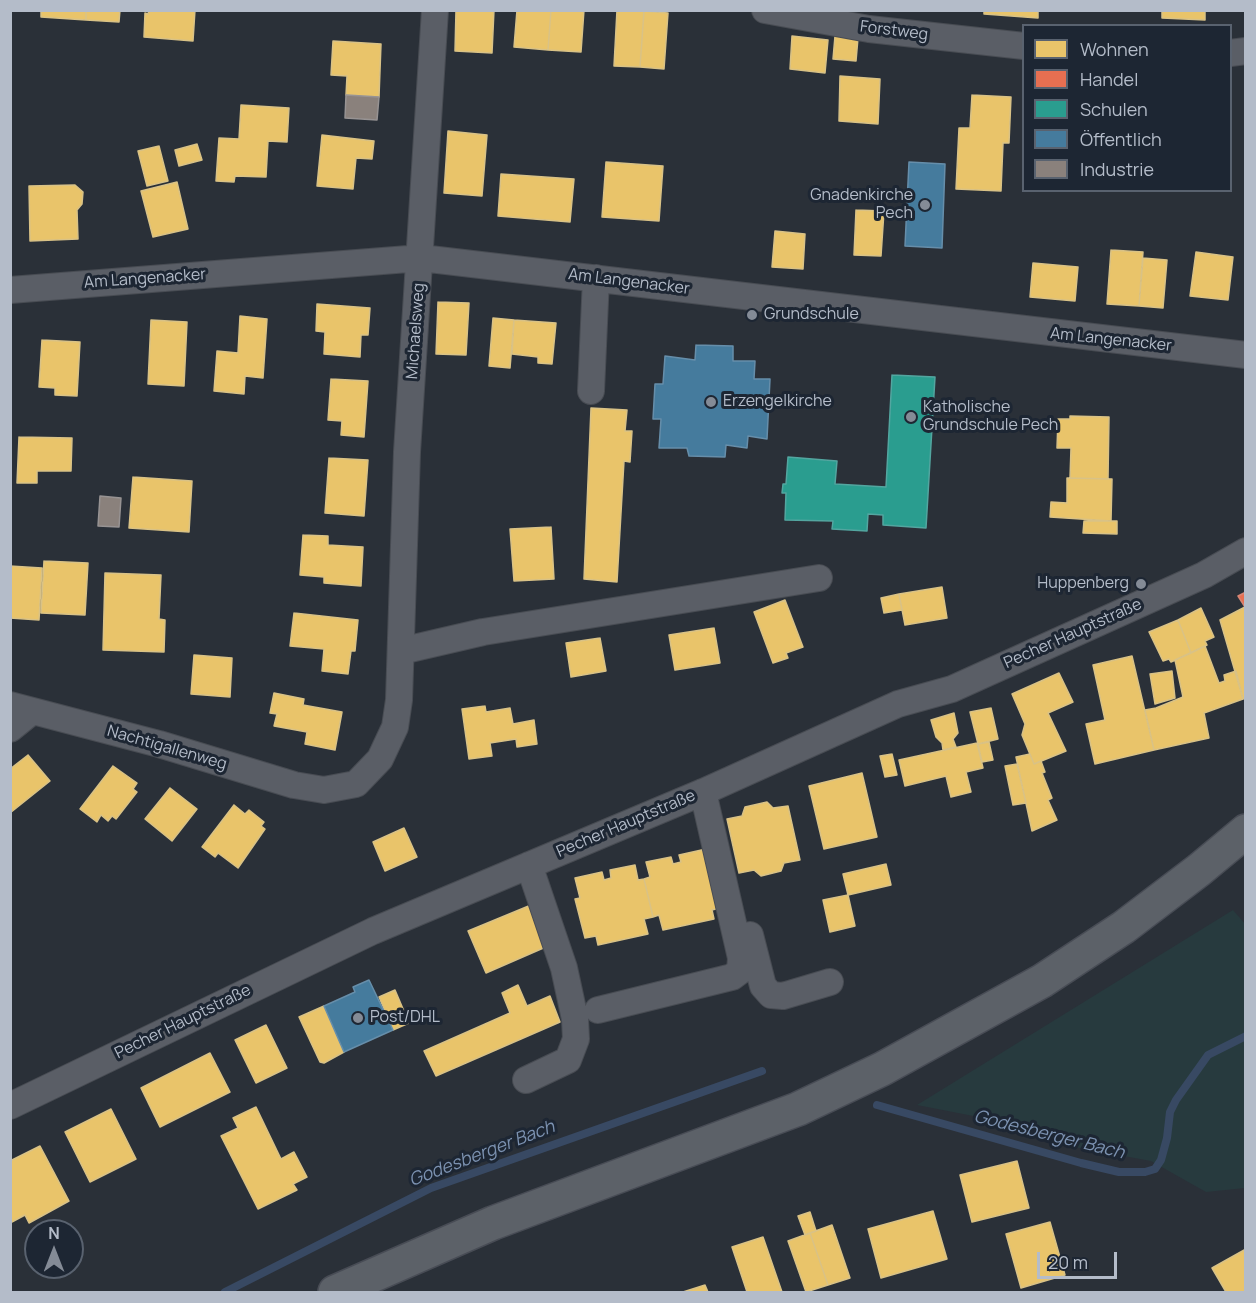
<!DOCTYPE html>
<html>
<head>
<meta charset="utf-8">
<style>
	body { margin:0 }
	#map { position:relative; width:1256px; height:1303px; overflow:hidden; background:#2a3038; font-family:Manrope,sans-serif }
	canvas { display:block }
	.frame { position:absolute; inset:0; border:12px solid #b4bcc9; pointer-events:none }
	.legend { position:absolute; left:1022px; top:24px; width:210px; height:168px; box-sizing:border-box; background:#1d2633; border:2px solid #59626f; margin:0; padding:8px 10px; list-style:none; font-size:18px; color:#b4bcc9 }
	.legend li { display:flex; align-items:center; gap:12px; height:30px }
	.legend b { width:30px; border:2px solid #59626f }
	.north { position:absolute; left:24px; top:1219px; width:60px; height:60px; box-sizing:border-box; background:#1d2633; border:2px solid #59626f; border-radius:50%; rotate:0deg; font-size:16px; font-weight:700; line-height:24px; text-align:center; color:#b4bcc9 }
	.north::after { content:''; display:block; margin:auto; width:21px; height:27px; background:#848b96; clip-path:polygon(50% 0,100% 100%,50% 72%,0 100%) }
	.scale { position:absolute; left:1037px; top:1252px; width:80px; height:27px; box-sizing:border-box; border:3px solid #b4bcc9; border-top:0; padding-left:8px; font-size:18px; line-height:21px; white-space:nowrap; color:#b4bcc9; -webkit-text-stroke:4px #1d2633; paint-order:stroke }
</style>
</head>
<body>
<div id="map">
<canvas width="1256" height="1303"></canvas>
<div class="frame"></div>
<ul class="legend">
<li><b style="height:16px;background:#e9c46a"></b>Wohnen</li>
<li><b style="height:16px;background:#e76f51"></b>Handel</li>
<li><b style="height:16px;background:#2a9d8f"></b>Schulen</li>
<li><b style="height:16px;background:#457b9d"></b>Öffentlich</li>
<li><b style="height:16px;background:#8a817c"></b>Industrie</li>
</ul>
<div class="north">N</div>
<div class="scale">20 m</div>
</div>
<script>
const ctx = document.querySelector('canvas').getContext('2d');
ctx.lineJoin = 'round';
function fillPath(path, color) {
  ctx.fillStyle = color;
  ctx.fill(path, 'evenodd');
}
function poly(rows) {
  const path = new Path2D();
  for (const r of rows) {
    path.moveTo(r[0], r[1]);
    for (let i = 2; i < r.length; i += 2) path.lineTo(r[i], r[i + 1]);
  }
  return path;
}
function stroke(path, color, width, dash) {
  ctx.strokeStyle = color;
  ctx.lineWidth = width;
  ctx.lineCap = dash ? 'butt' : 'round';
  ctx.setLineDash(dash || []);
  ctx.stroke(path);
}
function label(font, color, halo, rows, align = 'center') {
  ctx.font = font + ' Manrope,sans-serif';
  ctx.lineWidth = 6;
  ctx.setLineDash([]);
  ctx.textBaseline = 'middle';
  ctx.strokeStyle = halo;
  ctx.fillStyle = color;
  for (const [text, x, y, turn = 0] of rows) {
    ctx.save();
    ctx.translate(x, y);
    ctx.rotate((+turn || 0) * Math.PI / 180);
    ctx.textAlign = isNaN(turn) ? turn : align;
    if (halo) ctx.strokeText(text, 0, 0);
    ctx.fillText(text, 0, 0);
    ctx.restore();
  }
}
fillPath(poly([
	[1233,910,1246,925,1245,1188,1206,1192,1151,1161,1080,1148,999,1121,917,1105]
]), '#273a3e');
const homes = poly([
	[41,10,86,10,86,20,41,17,41,10],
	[86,10,120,10,119,22,86,20,86,10],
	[149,10,195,10,193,41,144,37,145,13,148,14,149,10],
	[456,10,494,10,492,53,455,51,456,10],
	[517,10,551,10,548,50,514,47,517,10],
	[551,10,584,10,581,52,548,50,551,10],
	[617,10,644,11,640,67,614,66,617,10],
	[984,10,1038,10,1038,18,984,14,984,10],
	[1162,10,1205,10,1205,20,1162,18,1162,10],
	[644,11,668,13,664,69,640,67,644,11],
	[792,36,828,40,825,73,790,69,792,36],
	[835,36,858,38,856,61,833,59,835,36],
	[333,41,381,44,379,97,346,95,347,76,331,75,333,41],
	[840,76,880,79,878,124,839,121,840,76],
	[972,95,1011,97,1009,143,1003,143,1001,191,956,189,959,128,970,128,972,95],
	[241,105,289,108,287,142,268,141,266,177,235,176,234,182,216,181,219,138,239,139,241,105],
	[448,131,487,135,482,196,444,193,448,131],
	[322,135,374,141,372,159,356,158,353,189,317,186,322,135],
	[197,144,202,160,179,166,175,150,197,144],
	[159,146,168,181,147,186,138,151,159,146],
	[606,162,663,166,659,221,602,217,606,162],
	[501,174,574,179,570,222,498,216,501,174],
	[177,182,188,229,153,237,141,191,177,182],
	[75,185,83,192,82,204,77,210,78,239,30,241,29,186,75,185],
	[856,210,884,211,881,256,854,255,856,210],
	[775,231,805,234,803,269,772,267,775,231],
	[1111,250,1143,252,1139,306,1107,304,1111,250],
	[1196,252,1233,257,1228,300,1190,296,1196,252],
	[1143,258,1167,260,1163,308,1139,306,1143,258],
	[1033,263,1078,267,1075,301,1030,297,1033,263],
	[438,302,469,303,466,355,436,354,438,302],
	[317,304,370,308,368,335,361,335,360,357,324,354,325,332,316,331,317,304],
	[240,316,267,319,263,378,245,376,244,394,214,391,217,351,238,353,240,316],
	[493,318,514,320,510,368,489,366,493,318],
	[151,320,187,322,184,386,148,384,151,320],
	[514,320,556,323,552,364,538,363,538,357,512,354,514,320],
	[42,340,80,342,77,396,55,395,55,388,39,387,42,340],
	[331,379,368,381,364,437,341,435,342,421,328,420,331,379],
	[591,408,627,410,625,431,632,431,630,462,624,461,617,582,584,579,591,408],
	[1070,416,1109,417,1108,479,1070,478,1071,448,1057,448,1058,419,1070,419,1070,416],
	[19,437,72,438,71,471,37,471,37,483,17,483,19,437],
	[329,458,368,460,364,516,325,513,329,458],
	[133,477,192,481,189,532,129,528,133,477],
	[1067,478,1112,479,1111,521,1050,517,1051,502,1067,503,1067,478],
	[1084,521,1117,521,1117,534,1083,533,1084,521],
	[551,527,554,579,514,581,510,529,551,527],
	[303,535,328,536,328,545,363,547,361,586,324,583,324,577,300,575,303,535],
	[44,561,88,563,85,615,41,613,44,561],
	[10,566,42,568,39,620,10,618,10,566],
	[105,573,161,575,159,619,165,620,164,652,103,650,105,573],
	[942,587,947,618,905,625,899,594,942,587],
	[899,594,902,610,884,613,881,598,899,594],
	[785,600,803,647,786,653,788,658,773,663,754,612,785,600],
	[1245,607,1246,698,1243,699,1220,620,1245,607],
	[1201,608,1214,637,1205,641,1207,645,1191,653,1178,620,1201,608],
	[294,613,358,620,355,651,351,651,348,674,322,671,324,649,290,646,294,613],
	[1178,620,1191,653,1171,662,1169,659,1163,661,1149,632,1178,620],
	[714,628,720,663,675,670,669,635,714,628],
	[600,638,606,671,571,677,566,643,600,638],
	[1205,646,1219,683,1225,681,1224,675,1236,671,1243,699,1204,713,1209,738,1154,750,1145,710,1156,708,1183,697,1175,660,1205,646],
	[194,655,232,658,230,697,191,694,194,655],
	[1132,656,1154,750,1095,764,1086,724,1105,720,1093,665,1132,656],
	[1172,671,1175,698,1155,704,1150,674,1172,671],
	[1059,673,1073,702,1048,713,1066,751,1034,764,1022,735,1025,724,1012,694,1059,673],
	[274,693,304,699,303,705,342,712,335,750,305,744,307,732,274,726,277,714,270,713,274,693],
	[485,706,486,712,510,708,513,724,534,720,537,744,517,747,516,739,490,743,492,756,469,759,462,709,485,706],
	[991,708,998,739,978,744,970,712,991,708],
	[954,713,958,733,953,739,956,747,943,750,942,743,936,737,931,720,954,713],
	[989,742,993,760,982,762,978,744,989,742],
	[977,743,983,768,966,772,971,792,951,797,946,776,905,786,899,760,977,743],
	[892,754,897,775,885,777,880,756,892,754],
	[1030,754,1034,764,1041,761,1045,772,1042,773,1052,798,1048,800,1057,820,1032,831,1016,757,1030,754],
	[28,755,50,781,10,813,10,769,28,755],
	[1017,764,1026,803,1013,805,1005,766,1017,764],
	[113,766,137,783,133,789,137,792,116,819,112,816,108,821,101,815,97,822,80,809,113,766],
	[862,773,877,837,824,849,809,786,862,773],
	[170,788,197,809,172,841,145,819,170,788],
	[767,802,773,808,788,806,800,860,784,863,781,871,761,876,754,870,739,873,727,819,742,816,745,807,767,802],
	[234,805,245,814,249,810,264,822,261,826,265,829,238,868,218,853,215,857,202,847,234,805],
	[404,828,417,857,385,871,373,842,404,828],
	[706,849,723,907,712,910,714,919,663,930,659,915,653,917,644,879,650,877,646,862,671,857,673,864,681,862,679,855,706,849],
	[886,864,891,885,848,895,843,874,886,864],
	[635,865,638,880,644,879,653,917,644,919,648,934,598,945,596,936,585,938,575,899,580,898,575,878,602,872,604,880,611,878,610,870,635,865],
	[848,895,855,926,830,932,823,900,848,895],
	[531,905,548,946,486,973,468,931,531,905],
	[518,985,527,1006,550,996,560,1022,436,1076,424,1051,510,1013,502,993,518,985],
	[395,990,409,1023,393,1030,379,997,395,990],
	[324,1006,344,1052,324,1063,320,1062,299,1017,324,1006],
	[266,1025,287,1068,256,1083,235,1040,266,1025],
	[210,1053,230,1092,160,1127,141,1088,210,1053],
	[256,1107,281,1159,294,1152,307,1177,293,1184,297,1190,258,1209,221,1136,238,1128,233,1118,256,1107],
	[111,1109,136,1159,90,1182,65,1132,111,1109],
	[40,1146,69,1201,29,1223,25,1215,10,1223,10,1161,40,1146],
	[1017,1161,1029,1208,972,1222,960,1175,1017,1161],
	[933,1211,947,1259,881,1278,868,1229,933,1211],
	[810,1212,816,1231,805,1235,798,1216,810,1212],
	[1050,1222,1065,1275,1021,1288,1006,1234,1050,1222],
	[832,1225,850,1278,828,1285,810,1233,832,1225],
	[810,1233,828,1285,806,1292,788,1241,810,1233],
	[763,1237,782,1292,747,1292,732,1247,763,1237],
	[1246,1249,1246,1292,1226,1292,1212,1268,1246,1249],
	[705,1285,708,1292,683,1292,705,1285]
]);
fillPath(homes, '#e9c46a');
stroke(homes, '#d9c286', 1.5);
const shops = poly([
	[1246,592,1246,607,1245,607,1238,596,1246,592]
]);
fillPath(shops, '#e76f51');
stroke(shops, '#d88675', 1.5);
const schools = poly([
	[892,375,935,377,926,528,883,525,883,515,868,514,867,531,832,529,833,521,785,520,786,493,782,493,783,484,786,484,788,457,837,461,835,484,886,487,892,375]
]);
fillPath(schools, '#2a9d8f');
stroke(schools, '#53a6a0', 1.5);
const public = poly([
	[909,162,945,164,942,248,905,246,909,162],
	[696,345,733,346,733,361,755,361,754,379,770,379,767,439,748,436,747,448,726,445,725,457,689,456,687,448,659,448,661,419,653,419,655,384,663,384,665,356,695,360,696,345],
	[369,980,393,1030,344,1052,324,1006,355,992,353,987,369,980]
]);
fillPath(public, '#457b9d');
stroke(public, '#668eaa', 1.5);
const industry = poly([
	[346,95,379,97,377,120,345,118,346,95],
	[100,496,121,498,119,527,98,526,100,496]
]);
fillPath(industry, '#8a817c');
stroke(industry, '#979393', 1.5);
stroke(poly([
	[877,1105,1081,1163,1119,1172,1145,1172,1155,1169,1161,1160,1167,1138,1170,1112,1176,1100,1208,1055,1246,1036],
	[225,1292,431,1188,762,1071]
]), '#384963', 8);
const minor = poly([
	[765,10,869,29,1024,46],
	[1230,53,1246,51],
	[10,290,421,258,1246,355],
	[591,391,596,278],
	[401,651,483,632,819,578],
	[10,705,159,744,294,785,324,790,356,784,380,759,395,727,399,700,407,452,435,10],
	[10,729,31,712],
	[750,935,763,986,771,995,783,996,830,982],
	[598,1010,732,977,740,971,741,958,703,792],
	[526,1080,568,1060,576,1039,575,1019,564,968,529,865],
	[10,1106,373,931,703,792,898,704,952,689,1204,575,1246,551]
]);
const major = poly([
	[335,1292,493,1223,798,1109,882,1069,1042,981,1124,927,1199,870,1246,831]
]);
stroke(minor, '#484c53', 28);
stroke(major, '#484c55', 36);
stroke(minor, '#5a5e66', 26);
stroke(major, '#5c6168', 33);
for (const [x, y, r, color] of [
	[925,205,6,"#848b96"],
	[752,315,6,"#848b96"],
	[711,402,6,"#848b96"],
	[911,417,6,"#848b96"],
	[1141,584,6,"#848b96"],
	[358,1018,6,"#848b96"]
]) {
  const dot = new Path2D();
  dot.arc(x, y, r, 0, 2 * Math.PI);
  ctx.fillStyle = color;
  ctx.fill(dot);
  stroke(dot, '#1d2633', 2);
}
label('16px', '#b4bcc9', '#1d2633', [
	["Forstweg",894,31,7],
	["Am Langenacker",145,279,-4],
	["Am Langenacker",629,282,7],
	["Michaelsweg",416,331,-86],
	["Am Langenacker",1111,340,6],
	["Pecher Hauptstraße",1073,634,-24],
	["Nachtigallenweg",167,748,16],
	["Pecher Hauptstraße",626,824,-23],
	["Pecher Hauptstraße",183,1022,-26]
]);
label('16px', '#b4bcc9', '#1d2633', [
	["Gnadenkirche",913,196,"right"],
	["Pech",913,214,"right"],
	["Grundschule",764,315],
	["Erzengelkirche",723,402],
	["Katholische",923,408],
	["Grundschule Pech",923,426],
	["Huppenberg",1129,584,"right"],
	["Post/DHL",370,1018]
], 'left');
label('italic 18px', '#7c92b1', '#1d2633', [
	["Godesberger Bach",1049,1135,14],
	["Godesberger Bach",482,1154,-21]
]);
</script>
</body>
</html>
